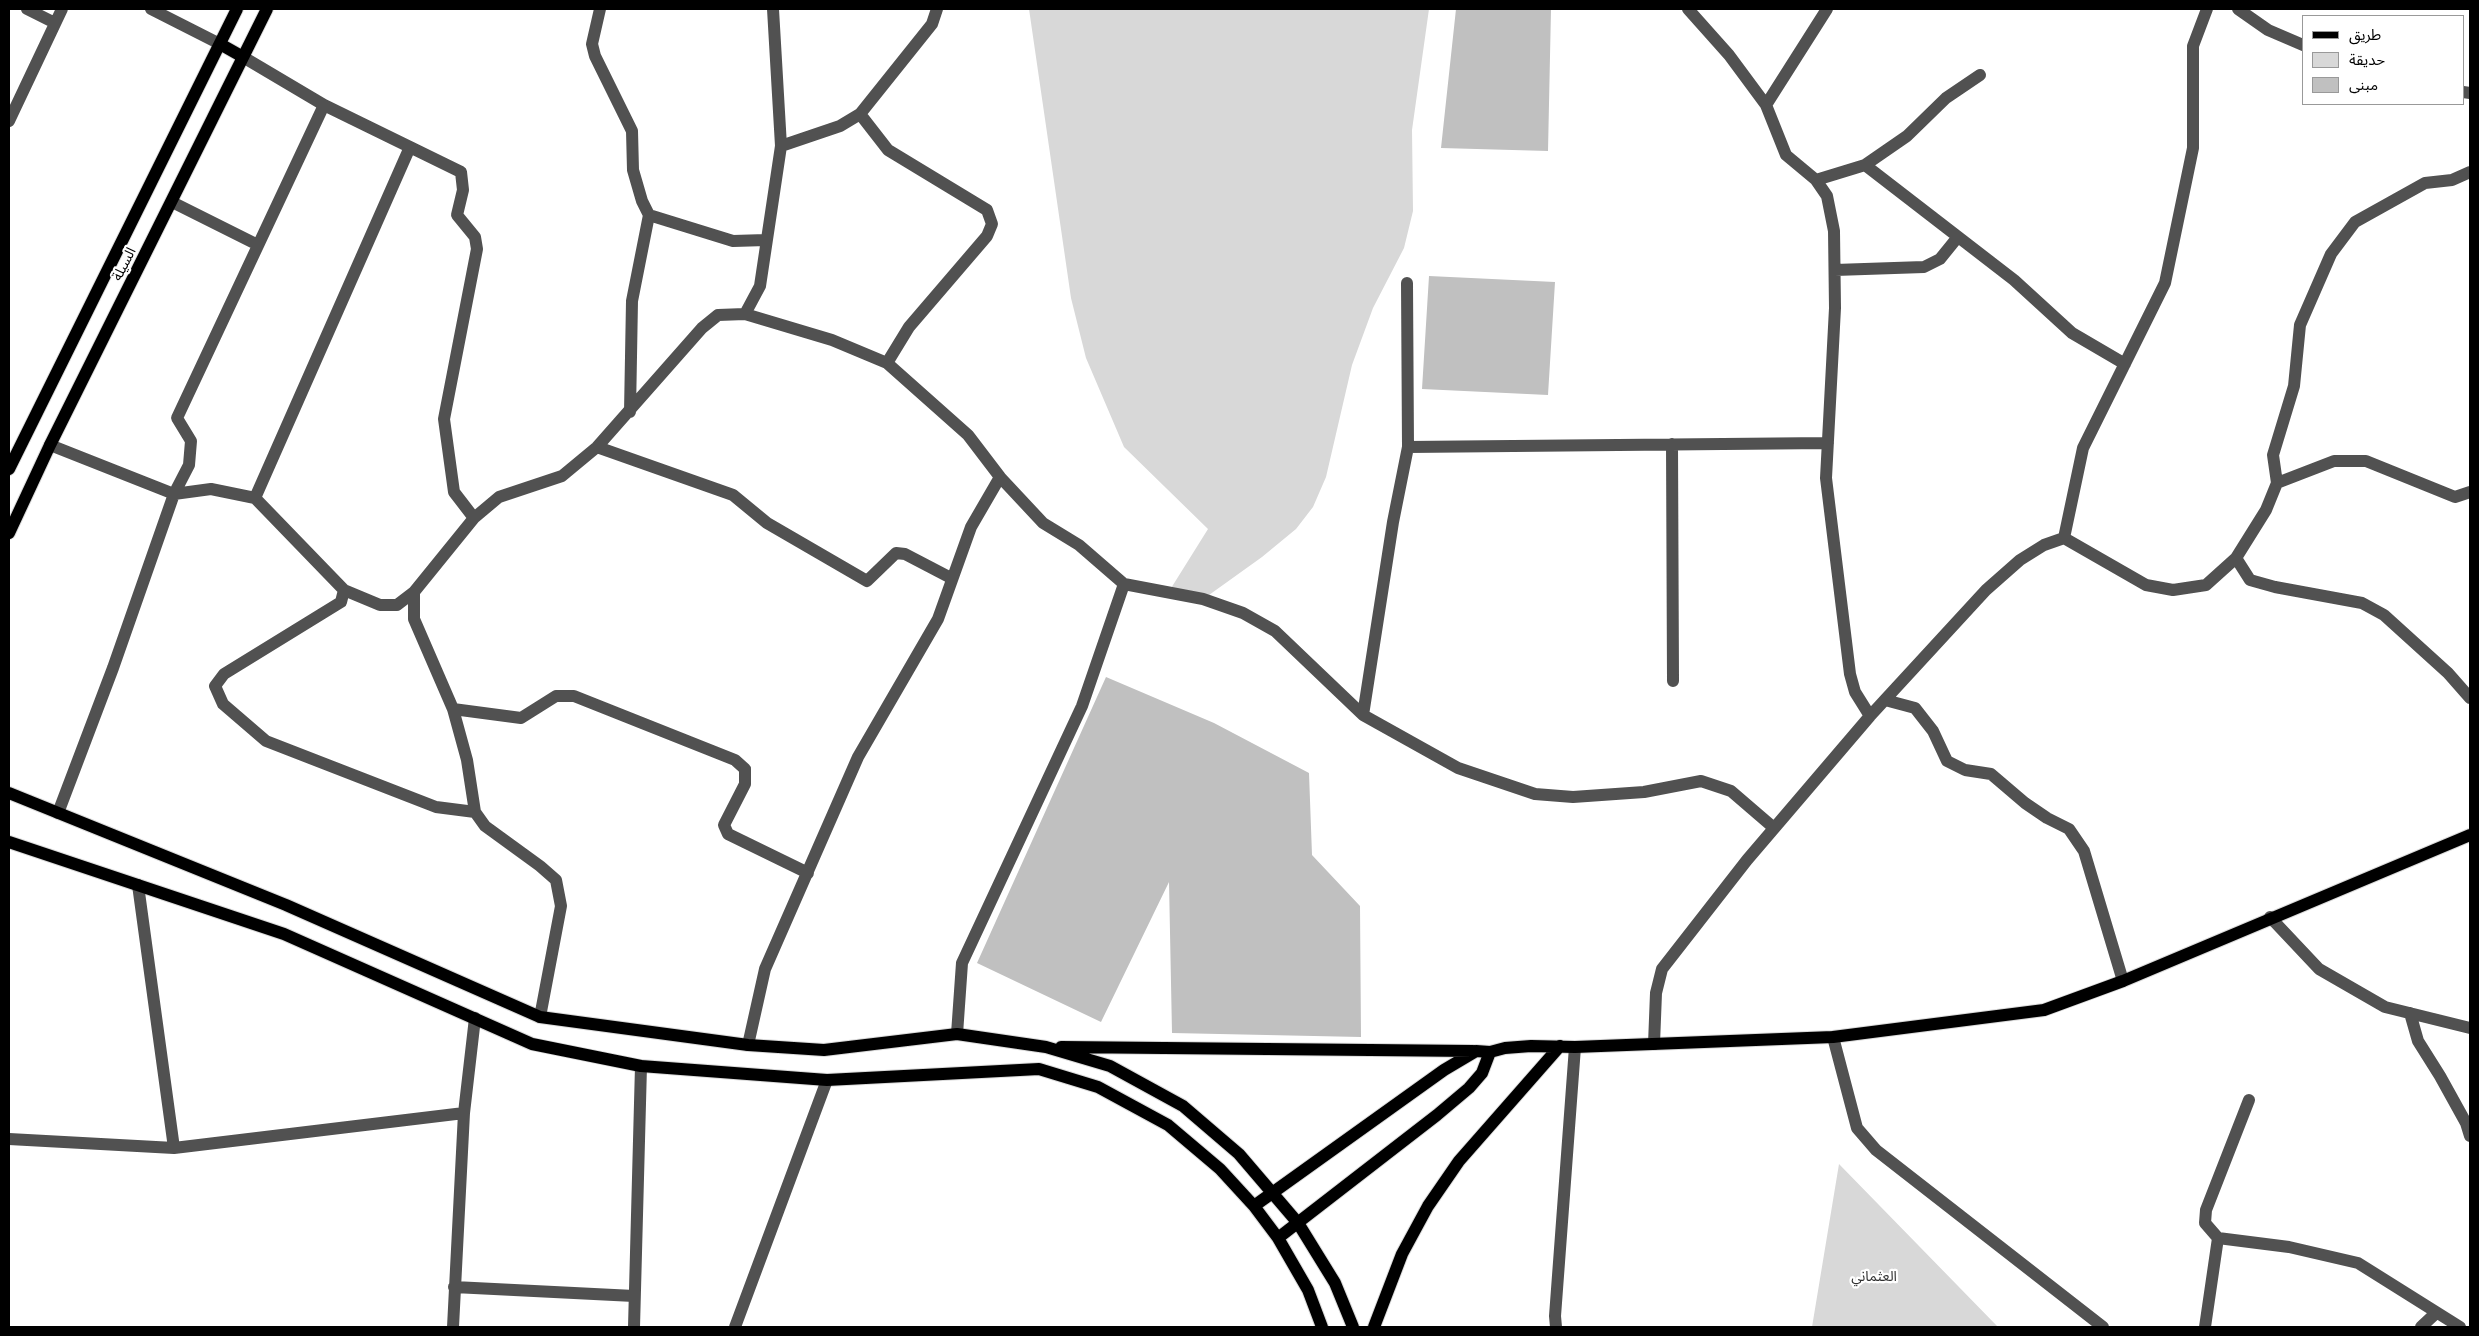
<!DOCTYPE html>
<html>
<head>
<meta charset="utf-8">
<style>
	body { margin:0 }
	#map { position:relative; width:2479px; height:1336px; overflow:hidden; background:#fff; font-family:Lato,"Noto Sans Arabic",sans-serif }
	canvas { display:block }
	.frame { position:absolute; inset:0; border:10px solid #000; pointer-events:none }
	.legend { position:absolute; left:2302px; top:15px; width:162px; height:90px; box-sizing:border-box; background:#fff; border:1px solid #999; margin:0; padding:6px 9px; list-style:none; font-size:15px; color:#000 }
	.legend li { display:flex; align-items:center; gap:10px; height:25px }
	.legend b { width:25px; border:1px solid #999 }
</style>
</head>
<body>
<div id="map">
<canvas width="2479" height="1336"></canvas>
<div class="frame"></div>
<ul class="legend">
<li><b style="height:6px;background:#000"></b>طريق</li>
<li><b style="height:14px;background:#d8d8d8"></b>حديقة</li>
<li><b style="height:14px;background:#c0c0c0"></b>مبنى</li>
</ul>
</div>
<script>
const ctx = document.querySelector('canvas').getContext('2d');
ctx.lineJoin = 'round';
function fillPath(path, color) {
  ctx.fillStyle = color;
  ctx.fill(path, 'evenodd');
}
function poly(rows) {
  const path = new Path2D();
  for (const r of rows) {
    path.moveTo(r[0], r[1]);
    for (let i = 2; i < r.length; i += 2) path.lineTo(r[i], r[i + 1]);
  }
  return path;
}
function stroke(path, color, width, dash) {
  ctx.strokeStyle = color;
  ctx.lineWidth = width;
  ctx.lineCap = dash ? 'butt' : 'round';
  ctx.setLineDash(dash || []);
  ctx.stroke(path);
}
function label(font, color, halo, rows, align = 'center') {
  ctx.font = font + ' Lato,"Noto Sans Arabic",sans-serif';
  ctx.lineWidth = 4.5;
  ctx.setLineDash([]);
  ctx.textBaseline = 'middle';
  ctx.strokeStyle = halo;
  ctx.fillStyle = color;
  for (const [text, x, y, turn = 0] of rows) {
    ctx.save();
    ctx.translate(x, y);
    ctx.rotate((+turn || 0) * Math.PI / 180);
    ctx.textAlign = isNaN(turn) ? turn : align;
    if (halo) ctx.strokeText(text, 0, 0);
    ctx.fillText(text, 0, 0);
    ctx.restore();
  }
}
fillPath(poly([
	[1029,9,1429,9,1412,130,1413,211,1404,248,1373,308,1352,365,1326,477,1313,507,1296,529,1262,557,1209,595,1168,593,1208,529,1124,447,1086,358,1071,298],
	[1839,1164,1998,1327,1812,1327]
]), '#d8d8d8');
fillPath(poly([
	[1456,9,1551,9,1548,151,1441,148],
	[1429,276,1555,282,1548,395,1422,389],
	[1106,677,1214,723,1309,773,1312,855,1360,906,1361,1037,1172,1033,1169,882,1101,1022,977,963]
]), '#c0c0c0');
const major = poly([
	[220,44,243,57],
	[9,469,237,9],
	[9,533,50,445,267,9],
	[9,793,286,905,540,1017,748,1045,824,1050,957,1034,1046,1047,1110,1066,1183,1106,1239,1154,1298,1223,1335,1283,1353,1327],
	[9,842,284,934,532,1044,641,1066,827,1080,1039,1069,1098,1087,1168,1125,1220,1169,1254,1206,1278,1238,1308,1290,1322,1327],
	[1061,1047,1473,1051],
	[1254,1206,1444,1070,1476,1051,1490,1052,1505,1048,1531,1046,1575,1047,1833,1037,2044,1010,2123,981,2470,835],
	[1278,1238,1437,1115,1469,1088,1482,1073,1490,1052],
	[1374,1327,1402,1254,1428,1206,1459,1161,1560,1046]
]);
stroke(major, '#dbdbdb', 14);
stroke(poly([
	[27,9,55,23],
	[151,9,220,44],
	[600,9,592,44,595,56,632,131,633,170,642,201,649,215,632,301,630,412],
	[1688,9,1729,55,1766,105,1786,155,1816,180,1827,196,1834,231,1835,308,1826,478,1850,674,1855,692,1870,716],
	[2238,9,2268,30,2303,45],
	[243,57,324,105,461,172,463,190,457,215,475,237,477,249,444,419,454,492,474,518],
	[2463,92,2470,93],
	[1766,105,1827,9],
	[860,114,888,150,987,210,992,224,987,236,909,327,887,363],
	[9,121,62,9],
	[781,146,840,126,860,114,932,24,937,9],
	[1865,165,2014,280,2072,333,2125,364],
	[1816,180,1865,165,1907,136,1946,98,1980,75],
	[172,202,258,245],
	[649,215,733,241,766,240],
	[1835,270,1924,267,1940,259,1957,238],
	[745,314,760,286,781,146,773,9],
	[1672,444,1673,681],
	[50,445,174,494,211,489,255,498,344,590,380,605,397,605,414,592,474,518,499,497,562,476,597,447,702,328,718,315,745,314,832,340,887,363,968,435,1000,477,1043,523,1079,545,1124,584,1203,599,1243,613,1275,631,1363,715,1458,768,1535,794,1573,797,1644,792,1701,781,1731,791,1774,828],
	[597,447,733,495,767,523,867,581,896,553,905,554,951,578],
	[1408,447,1828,443],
	[2277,483,2334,461,2366,461,2455,497,2470,492],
	[255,498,410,147],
	[2064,538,2083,448,2165,283,2193,148,2193,46,2207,9],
	[2236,558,2250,580,2275,587,2362,603,2384,615,2448,673,2470,698],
	[344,590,341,602,224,674,215,686,223,704,266,741,436,807,475,812],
	[414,592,414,619,453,709,467,760,475,812,485,826,540,866,556,880,561,906,540,1017],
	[1885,700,1915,708,1933,731,1947,761,1965,770,1991,774,2025,803,2047,818,2069,829,2084,851,2123,981],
	[453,709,521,718,556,696,574,696,735,760,745,769,745,784,724,825,728,834,808,873],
	[1363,715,1393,522,1408,447,1407,283],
	[58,813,113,668,174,494,189,465,191,441,177,418,324,105],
	[138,885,174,1148],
	[2270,917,2319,969,2385,1007,2470,1028],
	[2410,1013,2418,1041,2440,1076,2466,1123,2470,1136],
	[957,1034,962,963,1082,706,1124,584],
	[1833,1037,1857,1128,1876,1150,2103,1327],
	[1654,1044,1656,993,1662,969,1747,860,1870,716,1986,590,2020,560,2044,545,2064,538,2146,585,2173,590,2206,585,2236,558,2266,510,2277,483,2273,455,2294,386,2300,325,2331,254,2355,222,2425,183,2452,180,2470,172],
	[748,1045,765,969,858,757,938,619,971,527,1000,477],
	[9,1139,174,1148,464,1113],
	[2218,1238,2205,1223,2206,1210,2249,1100],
	[454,1287,634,1296],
	[453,1327,464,1113,475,1018],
	[634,1327,641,1066],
	[735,1327,827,1080],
	[1556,1327,1555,1316,1575,1047],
	[2205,1327,2218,1238,2289,1247,2358,1263,2460,1327],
	[2421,1327,2436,1313]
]), '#515151', 12);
stroke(major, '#000', 12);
label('14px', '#000', '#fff', [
	["السيلة",124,264,-63]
]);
label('14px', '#2f2f2f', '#fff', [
	["العثماني",1874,1276]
]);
</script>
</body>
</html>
